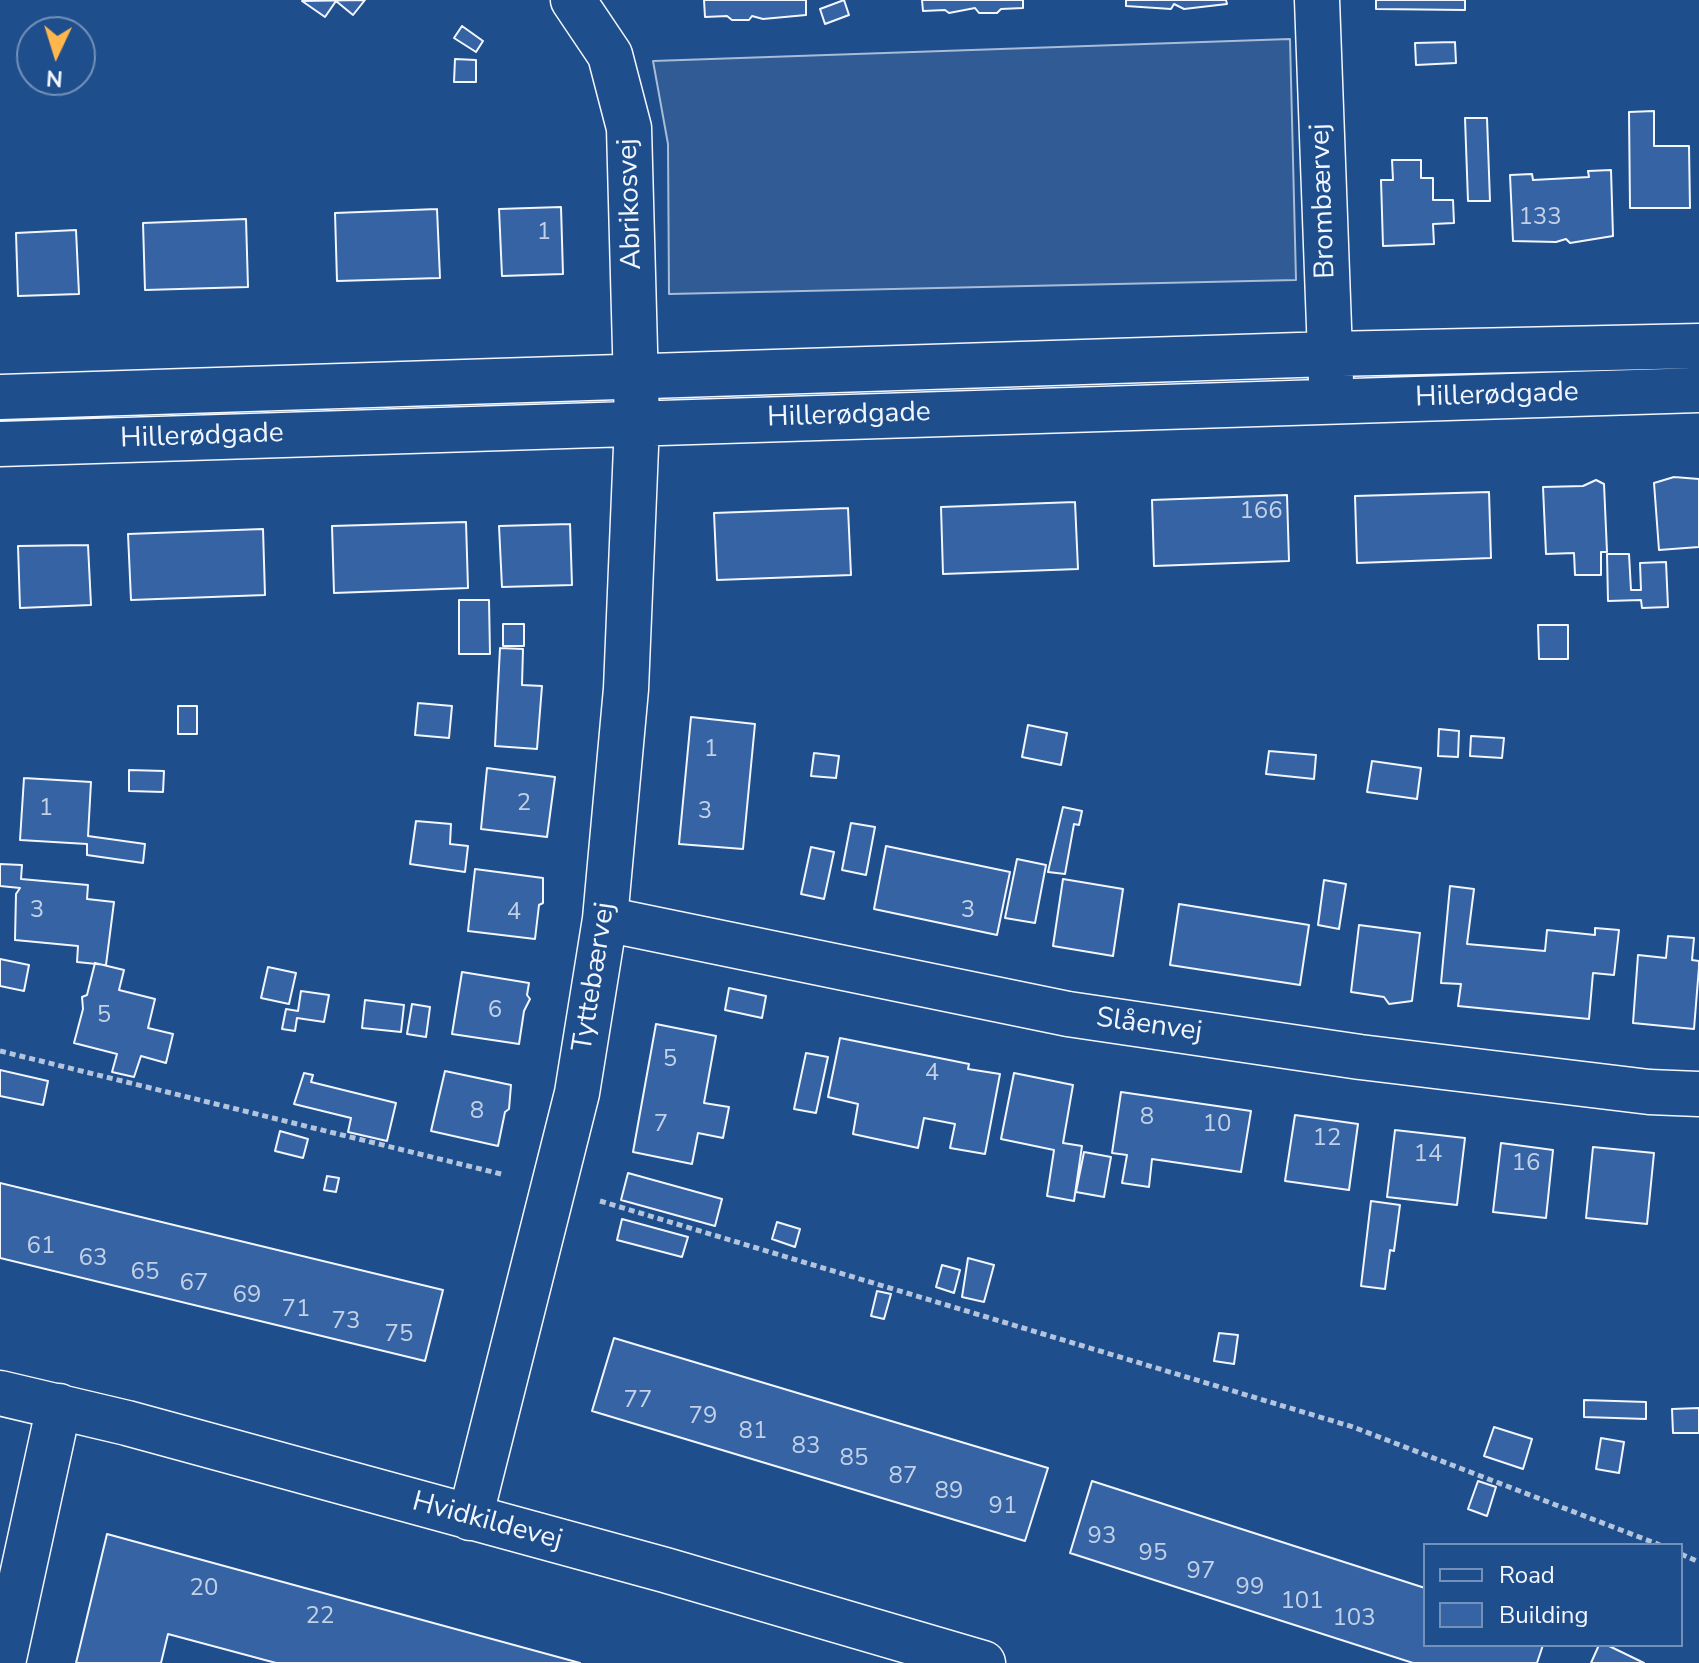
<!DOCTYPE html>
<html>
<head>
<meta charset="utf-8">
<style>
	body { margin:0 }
	#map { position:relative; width:1699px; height:1663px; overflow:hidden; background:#1f4e8c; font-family:"Nunito Sans",sans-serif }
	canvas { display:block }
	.legend { position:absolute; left:1423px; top:1543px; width:260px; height:104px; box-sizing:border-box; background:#1f4e8c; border:2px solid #7391ba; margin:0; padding:10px 14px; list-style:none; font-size:24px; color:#f2f6ff }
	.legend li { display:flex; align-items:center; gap:16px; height:40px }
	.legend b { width:40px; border:2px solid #7391ba }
	.north { position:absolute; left:16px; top:16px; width:80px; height:80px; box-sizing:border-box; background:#1f4e8c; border:2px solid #7391ba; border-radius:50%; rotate:184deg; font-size:22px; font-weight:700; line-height:32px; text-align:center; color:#f2f6ff }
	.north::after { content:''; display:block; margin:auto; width:28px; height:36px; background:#ffb74d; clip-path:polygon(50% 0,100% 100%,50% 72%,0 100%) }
</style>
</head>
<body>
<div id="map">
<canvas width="1699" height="1663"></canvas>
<ul class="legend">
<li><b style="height:10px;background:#1f4e8c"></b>Road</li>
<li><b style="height:22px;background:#3563a3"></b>Building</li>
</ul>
<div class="north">N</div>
</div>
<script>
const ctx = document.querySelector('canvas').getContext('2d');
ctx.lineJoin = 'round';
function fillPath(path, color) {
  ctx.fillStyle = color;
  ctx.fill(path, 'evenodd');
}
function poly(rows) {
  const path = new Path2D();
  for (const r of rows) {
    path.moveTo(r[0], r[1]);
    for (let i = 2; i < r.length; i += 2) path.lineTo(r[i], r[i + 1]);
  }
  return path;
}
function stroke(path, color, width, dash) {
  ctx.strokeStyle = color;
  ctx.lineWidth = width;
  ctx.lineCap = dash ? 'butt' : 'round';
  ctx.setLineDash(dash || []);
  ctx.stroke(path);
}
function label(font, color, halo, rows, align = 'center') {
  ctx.font = font + ' "Nunito Sans",sans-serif';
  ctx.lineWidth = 6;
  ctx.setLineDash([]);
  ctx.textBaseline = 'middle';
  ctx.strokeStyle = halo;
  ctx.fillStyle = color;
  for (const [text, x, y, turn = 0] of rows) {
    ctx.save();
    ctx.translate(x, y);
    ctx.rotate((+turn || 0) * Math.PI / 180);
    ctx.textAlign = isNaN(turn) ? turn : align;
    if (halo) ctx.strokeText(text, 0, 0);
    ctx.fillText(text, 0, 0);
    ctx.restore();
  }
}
const built = poly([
	[1290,39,1296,280,669,294,668,144,653,61,1290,39]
]);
fillPath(built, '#305b95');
stroke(built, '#a8bbd7', 2);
const building = poly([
	[365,0,353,15,336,1,325,17,302,1,365,0],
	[704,0,806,0,806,15,763,19,752,16,749,20,732,20,727,16,705,17,704,0],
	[844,0,849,15,825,24,820,9,844,0],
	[922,0,1023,0,1023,8,1001,9,997,13,979,13,975,8,949,13,945,10,923,11,922,0],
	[1126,0,1226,0,1227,4,1184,9,1174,4,1171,9,1126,6,1126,0],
	[1376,0,1465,0,1465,10,1376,9,1376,0],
	[462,26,483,41,476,52,454,38,462,26],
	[1455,42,1456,63,1416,65,1415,43,1455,42],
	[455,59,476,60,476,82,454,82,455,59],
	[1654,111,1654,146,1689,146,1690,208,1630,208,1629,112,1654,111],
	[1465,118,1487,118,1490,201,1468,201,1465,118],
	[1392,160,1421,160,1421,178,1433,178,1433,200,1453,200,1454,223,1433,224,1434,244,1383,246,1381,180,1393,180,1392,160],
	[1611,170,1613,236,1570,243,1566,239,1556,242,1513,241,1510,175,1532,174,1533,180,1589,177,1588,171,1611,170],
	[561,207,563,274,502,276,499,209,561,207],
	[437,209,440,278,337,281,335,213,437,209],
	[246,219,248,287,145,290,143,223,246,219],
	[76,230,79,294,18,296,16,233,76,230],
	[1674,477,1699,479,1699,547,1659,550,1654,483,1674,477],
	[1596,480,1604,484,1607,552,1601,552,1601,575,1575,575,1574,553,1546,554,1543,487,1583,486,1596,480],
	[1489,492,1491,558,1357,563,1355,496,1489,492],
	[1287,495,1289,561,1154,566,1152,500,1287,495],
	[1075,502,1078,569,943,574,941,507,1075,502],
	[848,508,851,575,717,580,714,513,848,508],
	[466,522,468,588,334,593,332,526,466,522],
	[570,524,572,585,502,587,499,526,570,524],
	[263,529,265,595,131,600,128,534,263,529],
	[88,545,91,605,20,608,18,546,88,545],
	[1607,554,1629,554,1631,590,1641,590,1640,563,1666,562,1668,607,1642,608,1641,600,1608,601,1607,554],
	[459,600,489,600,490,654,459,654,459,600],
	[503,624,524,624,524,646,503,646,503,624],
	[1538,625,1568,625,1568,659,1539,659,1538,625],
	[500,648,523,649,522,685,542,686,537,749,495,746,500,648],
	[418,703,452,706,449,738,415,735,418,703],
	[178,706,197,706,197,734,178,734,178,706],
	[691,717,755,724,743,849,679,844,691,717],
	[1028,725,1067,733,1061,765,1022,757,1028,725],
	[1439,729,1459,731,1458,757,1438,756,1439,729],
	[1471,736,1504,738,1502,758,1470,756,1471,736],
	[1269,751,1316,755,1314,779,1266,774,1269,751],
	[814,753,839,756,836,778,811,776,814,753],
	[1372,761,1421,768,1417,799,1367,792,1372,761],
	[487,768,555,777,547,837,481,829,487,768],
	[129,770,164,771,163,792,129,791,129,770],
	[24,778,91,782,88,836,145,844,143,863,87,855,87,844,20,840,24,778],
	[1063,807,1082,811,1079,825,1074,824,1065,874,1048,872,1063,807],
	[416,821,451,824,450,844,468,846,465,872,410,864,416,821],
	[851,823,875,827,866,875,842,870,851,823],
	[886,846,1010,872,997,935,874,909,886,846],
	[811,847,834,852,824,899,801,894,811,847],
	[1017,859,1046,865,1035,923,1005,918,1017,859],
	[0,864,22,865,21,879,88,885,87,899,114,902,106,965,77,962,78,946,15,940,16,894,20,888,0,886,0,864],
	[475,869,543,878,543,903,539,905,535,939,468,931,475,869],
	[1063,879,1123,889,1113,956,1053,946,1063,879],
	[1324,880,1346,884,1339,929,1318,925,1324,880],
	[1450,886,1474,889,1467,944,1545,951,1547,930,1595,935,1595,928,1619,930,1614,975,1593,973,1589,1019,1458,1006,1461,984,1441,983,1450,886],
	[1179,904,1309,925,1300,985,1170,965,1179,904],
	[1359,925,1420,933,1412,1001,1389,1004,1384,997,1351,992,1359,925],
	[1668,936,1694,938,1692,960,1699,961,1699,967,1694,1029,1633,1023,1638,955,1666,958,1668,936],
	[0,959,29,965,24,991,0,986,0,959],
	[95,963,124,970,119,990,155,999,148,1028,173,1034,166,1063,141,1056,134,1077,112,1072,117,1054,74,1043,83,1009,82,997,87,995,95,963],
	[268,967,296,973,289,1004,261,998,268,967],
	[462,972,529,983,527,995,530,999,524,1011,519,1044,452,1034,462,972],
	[729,988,766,996,762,1018,725,1010,729,988],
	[301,991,329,995,324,1022,297,1018,295,1031,282,1029,286,1009,298,1011,301,991],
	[365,1000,404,1005,401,1032,362,1028,365,1000],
	[412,1004,430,1007,426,1037,407,1034,412,1004],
	[656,1024,716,1036,704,1103,729,1107,723,1138,698,1133,692,1164,633,1152,656,1024],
	[840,1038,969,1064,968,1069,1000,1074,985,1154,950,1148,955,1124,924,1118,918,1148,853,1134,858,1104,828,1097,840,1038],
	[806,1053,828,1057,816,1113,794,1109,806,1053],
	[0,1070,48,1081,43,1105,0,1096,0,1070],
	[445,1071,511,1085,509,1109,505,1112,498,1146,431,1131,445,1071],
	[304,1073,313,1075,311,1082,396,1103,387,1141,348,1132,351,1118,294,1104,304,1073],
	[1014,1073,1073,1085,1063,1143,1082,1146,1074,1201,1047,1196,1054,1150,1001,1139,1014,1073],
	[1121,1092,1251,1111,1241,1172,1152,1159,1149,1187,1122,1183,1127,1155,1112,1153,1121,1092],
	[1295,1115,1358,1124,1349,1190,1285,1181,1295,1115],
	[1395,1130,1465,1138,1457,1205,1387,1197,1395,1130],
	[280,1131,308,1139,303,1158,275,1151,280,1131],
	[1501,1143,1553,1150,1546,1218,1493,1212,1501,1143],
	[1593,1147,1654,1153,1647,1224,1586,1218,1593,1147],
	[1084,1152,1111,1157,1104,1197,1076,1192,1084,1152],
	[628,1173,722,1199,715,1226,621,1200,628,1173],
	[327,1176,339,1178,336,1192,324,1190,327,1176],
	[0,1183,443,1290,425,1361,0,1258,0,1183],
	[1371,1201,1400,1205,1394,1251,1390,1250,1385,1289,1361,1286,1371,1201],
	[622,1219,688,1237,682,1257,617,1240,622,1219],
	[777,1222,800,1229,795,1247,772,1239,777,1222],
	[968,1258,994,1265,984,1302,962,1297,968,1258],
	[942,1265,960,1270,954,1293,936,1287,942,1265],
	[877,1291,891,1294,884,1319,871,1316,877,1291],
	[1219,1333,1238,1335,1234,1364,1214,1361,1219,1333],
	[614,1338,1048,1468,1025,1541,592,1411,614,1338],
	[1584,1400,1646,1402,1646,1419,1584,1417,1584,1400],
	[1699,1408,1699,1433,1673,1433,1672,1409,1699,1408],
	[1494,1427,1532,1439,1523,1469,1484,1456,1494,1427],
	[1601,1438,1624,1442,1619,1473,1596,1469,1601,1438],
	[1092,1481,1425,1588,1425,1645,1543,1645,1537,1663,1413,1663,1070,1553,1092,1481],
	[1478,1481,1496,1487,1487,1516,1468,1509,1478,1481],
	[107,1534,580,1663,276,1663,168,1634,161,1663,76,1663,107,1534],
	[1599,1645,1607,1645,1644,1663,1591,1663,1599,1645]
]);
fillPath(building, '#3563a3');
stroke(building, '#f2f6ff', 2);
const minor = poly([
	[1317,0,1331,381],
	[0,397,1330,354,1699,346],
	[0,444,1699,390],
	[605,919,1068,1014,1360,1057,1649,1092,1699,1094],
	[0,1393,127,1423,665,1570,983,1663],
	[470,1518,577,1093,605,919,626,689,637,423,629,128,610,55,573,0],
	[3,1663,59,1406]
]);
stroke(minor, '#f2f6ff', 47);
stroke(poly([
	[0,1051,505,1175],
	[600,1201,1353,1427,1660,1545],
	[1681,1554,1699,1562]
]), '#b3c4dc', 5, [6, 4]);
stroke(minor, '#1f4e8c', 44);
label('24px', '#c3d1e8', null, [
	["133",1540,218],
	["1",544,233],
	["166",1261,512],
	["1",711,750],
	["2",524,804],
	["1",46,809],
	["3",705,812],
	["3",37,911],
	["3",968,911],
	["4",514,913],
	["6",495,1011],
	["5",104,1016],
	["5",670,1060],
	["4",932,1074],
	["8",477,1112],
	["8",1147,1118],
	["7",661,1125],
	["10",1217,1125],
	["12",1327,1139],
	["14",1428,1155],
	["16",1526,1164],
	["61",41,1247],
	["63",93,1259],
	["65",145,1273],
	["67",194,1284],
	["69",247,1296],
	["71",296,1310],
	["73",346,1322],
	["75",399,1335],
	["77",638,1401],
	["79",703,1417],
	["81",753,1432],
	["83",806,1447],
	["85",854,1459],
	["87",903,1477],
	["89",949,1492],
	["91",1003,1507],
	["93",1102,1537],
	["95",1153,1554],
	["97",1201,1572],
	["99",1250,1588],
	["20",204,1589],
	["101",1302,1602],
	["22",320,1617],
	["103",1354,1619]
]);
label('28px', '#f2f6ff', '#1f4e8c', [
	["Brombærvej",1324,201,-92],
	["Abrikosvej",631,204,-92],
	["Hillerødgade",1497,396,-2],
	["Hillerødgade",849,416,-2],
	["Hillerødgade",202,437,-2],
	["Tyttebærvej",595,977,-81],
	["Slåenvej",1149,1026,8],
	["Hvidkildevej",487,1522,15]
]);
</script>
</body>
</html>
